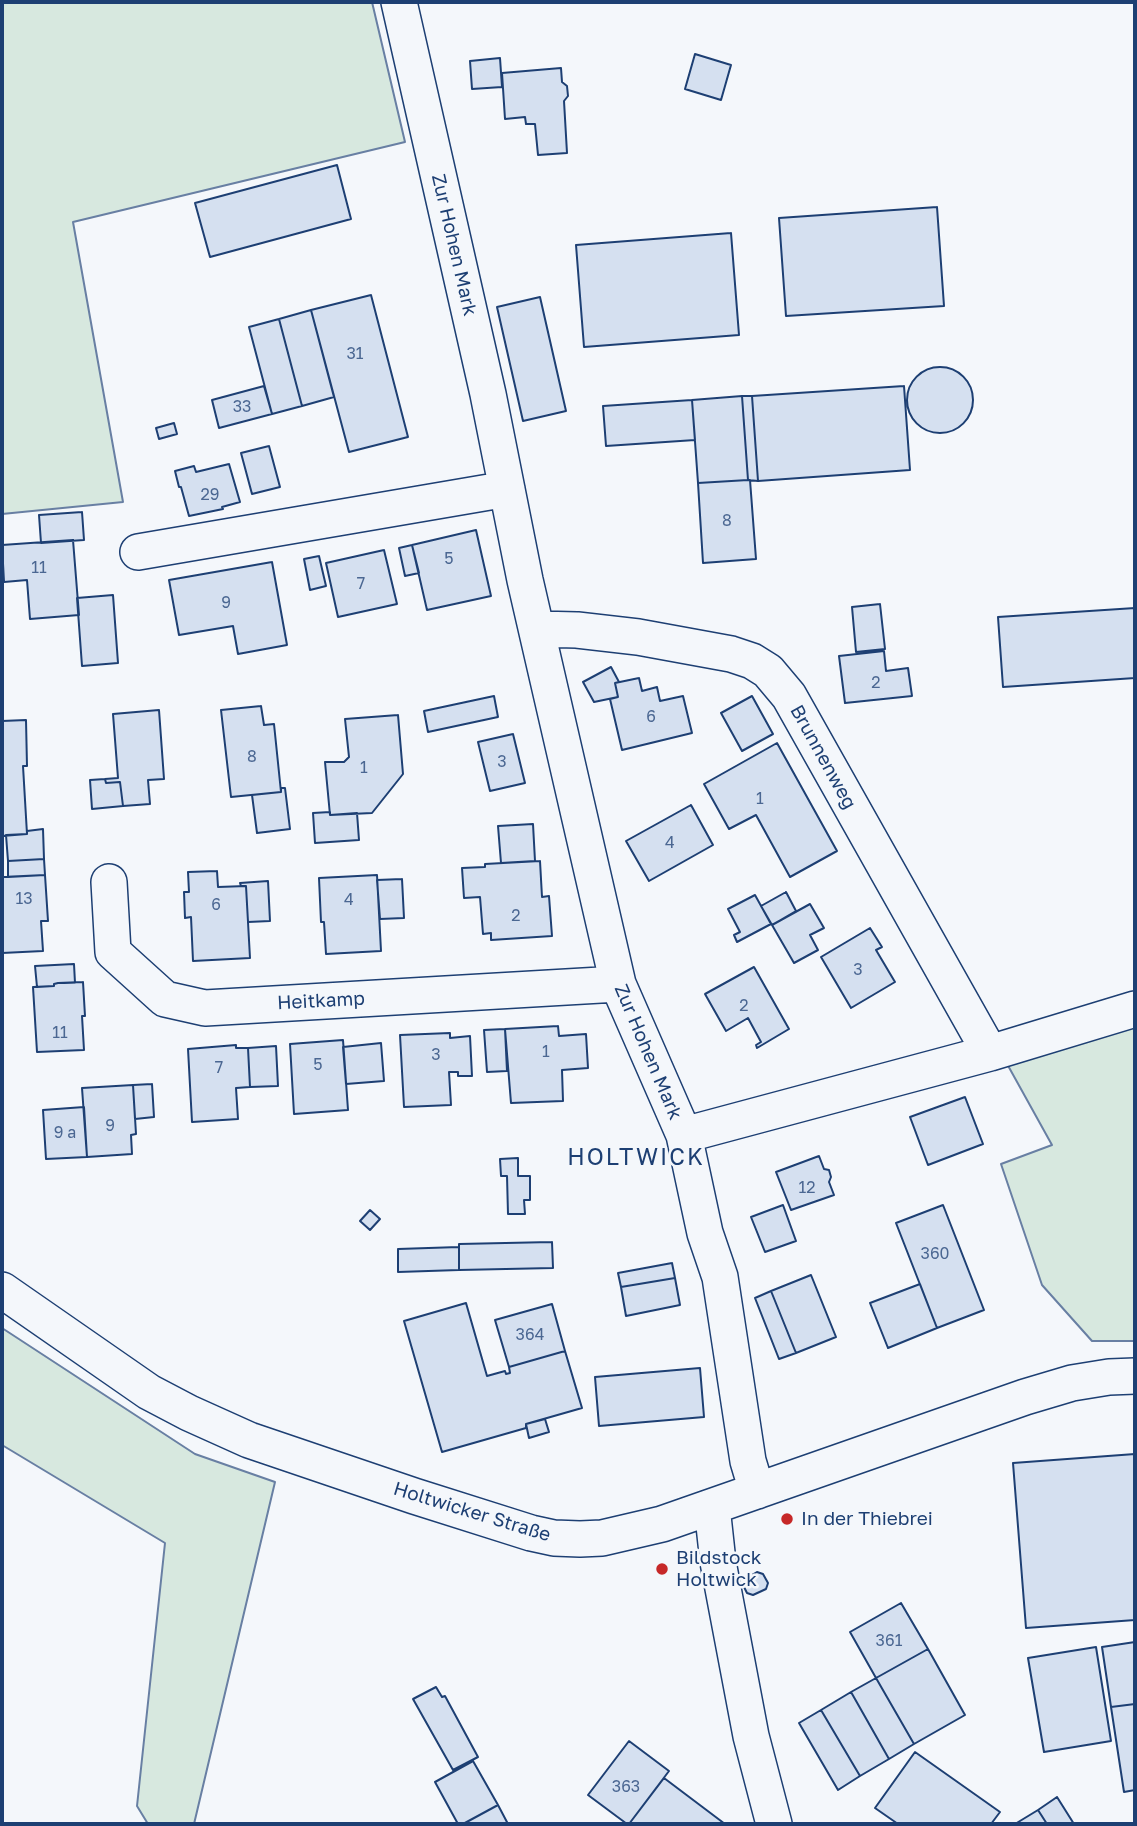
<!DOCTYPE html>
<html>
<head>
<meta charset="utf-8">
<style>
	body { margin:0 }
	#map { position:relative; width:1137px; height:1826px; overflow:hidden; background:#f4f7fb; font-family:"Golos Text",sans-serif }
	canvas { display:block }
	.frame { position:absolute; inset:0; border:4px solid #1d3f73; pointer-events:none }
</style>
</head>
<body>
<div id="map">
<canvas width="1137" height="1826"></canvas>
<div class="frame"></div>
</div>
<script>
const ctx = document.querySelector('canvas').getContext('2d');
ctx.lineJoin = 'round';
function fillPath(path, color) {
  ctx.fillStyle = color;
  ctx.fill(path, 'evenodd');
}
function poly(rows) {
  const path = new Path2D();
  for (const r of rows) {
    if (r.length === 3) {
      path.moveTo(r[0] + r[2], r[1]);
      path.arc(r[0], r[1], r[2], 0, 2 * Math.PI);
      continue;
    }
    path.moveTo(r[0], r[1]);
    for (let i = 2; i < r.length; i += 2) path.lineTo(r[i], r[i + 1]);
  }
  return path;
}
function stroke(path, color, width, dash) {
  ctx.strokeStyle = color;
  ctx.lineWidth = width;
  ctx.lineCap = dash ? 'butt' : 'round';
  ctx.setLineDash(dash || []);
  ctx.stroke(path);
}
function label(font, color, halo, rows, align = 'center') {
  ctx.font = font + ' "Golos Text",sans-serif';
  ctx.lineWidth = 5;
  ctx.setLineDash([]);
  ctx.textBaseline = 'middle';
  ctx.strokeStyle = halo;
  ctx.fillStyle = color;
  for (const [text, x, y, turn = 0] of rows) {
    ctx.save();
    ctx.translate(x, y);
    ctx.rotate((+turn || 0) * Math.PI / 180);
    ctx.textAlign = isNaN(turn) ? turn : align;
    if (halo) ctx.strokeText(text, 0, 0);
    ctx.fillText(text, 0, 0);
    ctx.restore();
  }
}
const green = poly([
	[2,2,372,2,405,142,73,222,123,502,2,514,2,2],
	[1135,1022,1135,1341,1092,1341,1042,1285,1001,1164,1052,1145,1006,1062,1135,1022],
	[2,1328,195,1454,275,1482,194,1824,148,1824,137,1806,165,1543,2,1445,2,1328]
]);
fillPath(green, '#d7e8df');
stroke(green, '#687fa3', 2);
const building = poly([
	[695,54,731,65,721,100,685,89,695,54],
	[500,58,502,87,472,89,470,61,500,58],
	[561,68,562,82,567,86,568,96,564,101,567,153,538,155,535,124,526,124,525,117,505,119,502,73,561,68],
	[337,165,351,219,210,257,195,203,337,165],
	[937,207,944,306,786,316,779,218,937,207],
	[731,233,739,335,584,347,576,245,731,233],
	[371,295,408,437,349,452,311,310,371,295],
	[540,297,566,411,523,421,497,307,540,297],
	[311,310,334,397,302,406,279,319,311,310],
	[279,319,302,406,272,414,249,327,279,319],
	[940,400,33],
	[264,386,272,414,219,428,212,400,264,386],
	[904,386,910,470,758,481,752,396,904,386],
	[742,396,748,480,698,483,692,400,742,396],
	[742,396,752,396,758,481,748,480,742,396],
	[692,400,695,440,606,446,603,406,692,400],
	[174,423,177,434,159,439,156,428,174,423],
	[269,446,280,487,252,494,241,453,269,446],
	[229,464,240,502,222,507,223,509,189,516,181,487,179,487,175,471,194,466,196,472,229,464],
	[748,480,750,480,756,559,703,563,698,483,748,480],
	[82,512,84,540,41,543,39,515,82,512],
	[476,530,491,596,427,610,412,545,476,530],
	[73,540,79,615,30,619,27,580,4,582,2,545,73,540],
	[412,545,419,573,405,576,399,548,412,545],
	[384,550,397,604,338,617,326,563,384,550],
	[319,556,326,586,310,590,304,559,319,556],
	[272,562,287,645,238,654,233,626,179,635,169,580,272,562],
	[113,595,118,663,82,666,77,598,113,595],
	[880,604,885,649,856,652,852,607,880,604],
	[1135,608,1135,678,1003,687,998,617,1135,608],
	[884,651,886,671,908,668,912,696,845,703,839,656,884,651],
	[611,667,619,682,615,683,618,697,594,702,583,682,611,667],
	[639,678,642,691,657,687,660,701,683,696,692,733,622,750,610,699,618,697,615,683,639,678],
	[494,696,498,717,428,732,424,711,494,696],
	[752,696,773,734,742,751,721,713,752,696],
	[261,706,264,725,274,724,281,792,231,797,221,710,261,706],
	[159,710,164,779,148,780,150,804,123,806,120,782,106,783,105,779,118,778,113,714,159,710],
	[398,715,403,774,372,813,330,815,325,762,344,762,349,757,345,719,398,715],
	[26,720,27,766,23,766,27,834,2,836,2,721,26,720],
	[513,734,525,783,490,791,478,742,513,734],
	[777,743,837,851,790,877,756,815,729,829,704,784,777,743],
	[105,779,106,783,120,782,123,806,92,809,90,780,105,779],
	[281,788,285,788,290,829,257,833,252,795,281,792,281,788],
	[691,805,713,845,649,881,626,841,691,805],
	[330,812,330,815,357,813,359,840,315,843,313,813,330,812],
	[533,824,535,861,501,863,498,826,533,824],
	[43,829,44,859,8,861,6,835,27,834,27,831,43,829],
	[44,859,45,875,8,877,8,861,44,859],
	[540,861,542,897,549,896,552,936,491,940,491,933,483,934,480,897,464,898,462,868,485,867,485,864,540,861],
	[217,871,218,887,246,886,250,958,193,961,191,917,185,918,184,892,189,892,188,872,217,871],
	[45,875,48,921,41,921,43,951,2,953,2,877,45,875],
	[377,875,381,951,326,954,324,922,321,922,319,878,377,875],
	[402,879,404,918,380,919,377,880,402,879],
	[268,881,270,921,248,922,246,886,241,886,240,883,268,881],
	[786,892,796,911,772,925,761,906,786,892],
	[755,895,771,924,737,942,734,935,740,932,728,909,755,895],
	[810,904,824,928,810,935,818,950,794,963,772,925,810,904],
	[870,928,882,947,876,950,895,982,851,1008,821,957,870,928],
	[74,964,75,983,58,983,54,984,54,986,37,987,35,966,74,964],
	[754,967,789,1029,757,1048,756,1045,761,1042,748,1018,726,1031,705,994,754,967],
	[83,982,85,1016,82,1016,84,1050,37,1052,33,987,54,986,54,984,58,983,83,982],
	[558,1026,559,1036,586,1034,588,1068,562,1070,563,1101,511,1103,505,1029,558,1026],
	[505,1029,507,1071,487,1072,484,1030,505,1029],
	[450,1033,450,1038,470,1036,472,1076,458,1076,458,1072,449,1072,451,1105,404,1107,400,1035,450,1033],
	[343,1040,348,1110,294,1114,290,1044,343,1040],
	[381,1043,384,1081,346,1084,343,1047,381,1043],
	[236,1045,236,1048,248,1048,250,1087,236,1088,238,1119,192,1122,188,1049,236,1045],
	[276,1046,278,1086,250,1087,248,1048,276,1046],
	[152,1084,154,1117,135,1119,133,1085,152,1084],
	[133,1085,136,1134,131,1135,132,1154,87,1157,82,1088,133,1085],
	[965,1097,983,1144,928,1165,910,1117,965,1097],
	[84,1107,87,1157,46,1159,43,1110,84,1107],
	[819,1156,824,1169,829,1170,831,1177,829,1182,834,1195,791,1210,776,1172,819,1156],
	[518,1158,518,1176,530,1176,530,1200,524,1200,525,1214,508,1214,507,1176,501,1176,500,1159,518,1158],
	[783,1205,796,1241,765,1252,751,1217,783,1205],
	[943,1205,984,1310,937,1328,896,1223,943,1205],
	[370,1210,380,1219,370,1230,360,1221,370,1210],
	[552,1242,553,1268,459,1270,459,1244,552,1242],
	[459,1247,459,1270,398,1272,398,1249,459,1247],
	[672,1263,675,1278,621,1287,618,1273,672,1263],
	[811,1275,836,1337,796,1353,771,1291,811,1275],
	[675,1278,680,1305,626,1316,621,1287,675,1278],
	[920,1284,937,1328,888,1348,870,1303,920,1284],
	[771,1291,796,1353,779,1359,755,1298,771,1291],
	[466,1303,487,1376,505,1371,506,1374,510,1373,509,1367,565,1351,582,1408,526,1424,526,1428,442,1452,404,1321,466,1303],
	[552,1304,565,1351,509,1367,495,1320,552,1304],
	[700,1368,704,1417,599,1426,595,1377,700,1368],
	[545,1419,549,1432,529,1438,526,1424,545,1419],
	[1135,1454,1135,1620,1026,1628,1013,1463,1135,1454],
	[757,1572,763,1574,768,1583,766,1589,753,1595,747,1593,743,1585,745,1579,757,1572],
	[901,1603,928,1649,876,1678,850,1632,901,1603],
	[1135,1642,1135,1704,1111,1707,1102,1647,1135,1642],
	[1096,1647,1111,1741,1044,1752,1028,1658,1096,1647],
	[928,1649,965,1715,914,1744,876,1678,928,1649],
	[876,1678,914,1744,889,1759,851,1692,876,1678],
	[436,1687,442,1697,445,1696,478,1757,453,1770,413,1699,436,1687],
	[851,1692,889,1759,860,1776,821,1710,851,1692],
	[1135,1704,1135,1790,1124,1792,1111,1707,1135,1704],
	[821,1710,860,1776,838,1790,799,1723,821,1710],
	[629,1741,669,1771,629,1824,627,1824,588,1795,629,1741],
	[915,1752,1000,1812,991,1824,898,1824,875,1808,915,1752],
	[473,1761,498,1805,463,1824,458,1824,435,1782,473,1761],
	[664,1778,725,1824,629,1824,664,1778],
	[1057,1797,1074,1824,1047,1824,1038,1810,1057,1797],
	[498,1805,508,1824,463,1824,498,1805],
	[1038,1810,1047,1824,1015,1824,1038,1810]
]);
fillPath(building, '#d5e0f0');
stroke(building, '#1d3f73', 2);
const minor = poly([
	[399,2,488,394,525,580,618,984,684,1135,705,1233,720,1277,748,1461,757,1491],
	[138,552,507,489],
	[537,629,577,630,638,637,731,654,752,661,768,671,789,696,990,1053],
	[109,882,113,952,165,999,205,1008,618,984],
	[684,1135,990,1053,1135,1009],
	[2,1290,149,1392,189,1413,249,1440,414,1496,531,1533,554,1538,580,1539,602,1538,662,1524,1025,1397,1072,1383,1109,1377,1135,1376],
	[712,1507,718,1562,751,1736,774,1824]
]);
stroke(minor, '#1d3f73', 38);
stroke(minor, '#f4f7fb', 35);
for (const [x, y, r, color] of [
	[787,1519,7,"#c62828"],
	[662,1569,7,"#c62828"]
]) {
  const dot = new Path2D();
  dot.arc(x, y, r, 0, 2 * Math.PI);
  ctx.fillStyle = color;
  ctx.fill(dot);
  stroke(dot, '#f4f7fb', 2.5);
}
label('16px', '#4b6792', null, [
	["31",355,354],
	["33",242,407],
	["29",210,495],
	["8",727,521],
	["5",449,559],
	["11",39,568],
	["7",361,584],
	["9",226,603],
	["2",876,683],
	["6",651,717],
	["8",252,757],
	["3",502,762],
	["1",364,768],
	["1",760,799],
	["4",670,843],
	["13",24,899],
	["4",349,900],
	["6",216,905],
	["2",516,916],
	["3",858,970],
	["2",744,1006],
	["11",60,1033],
	["1",546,1052],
	["3",436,1055],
	["5",318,1065],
	["7",219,1068],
	["9",110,1126],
	["9 a",65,1133],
	["12",807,1188],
	["360",935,1254],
	["364",530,1335],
	["361",889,1641],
	["363",626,1787]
]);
label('19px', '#1d3f73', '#f4f7fb', [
	["Zur Hohen Mark",454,245,77],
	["Brunnenweg",823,757,61],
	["Heitkamp",321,1001,-3],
	["Zur Hohen Mark",648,1052,67],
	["Holtwicker Straße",472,1512,17]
]);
label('19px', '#1d3f73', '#f4f7fb', [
	["In der Thiebrei",801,1519],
	["Bildstock",676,1558],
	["Holtwick",676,1580]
], 'left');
ctx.letterSpacing = '2px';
label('23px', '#1d3f73', '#f4f7fb', [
	["HOLTWICK",636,1158]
]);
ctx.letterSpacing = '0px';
</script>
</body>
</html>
